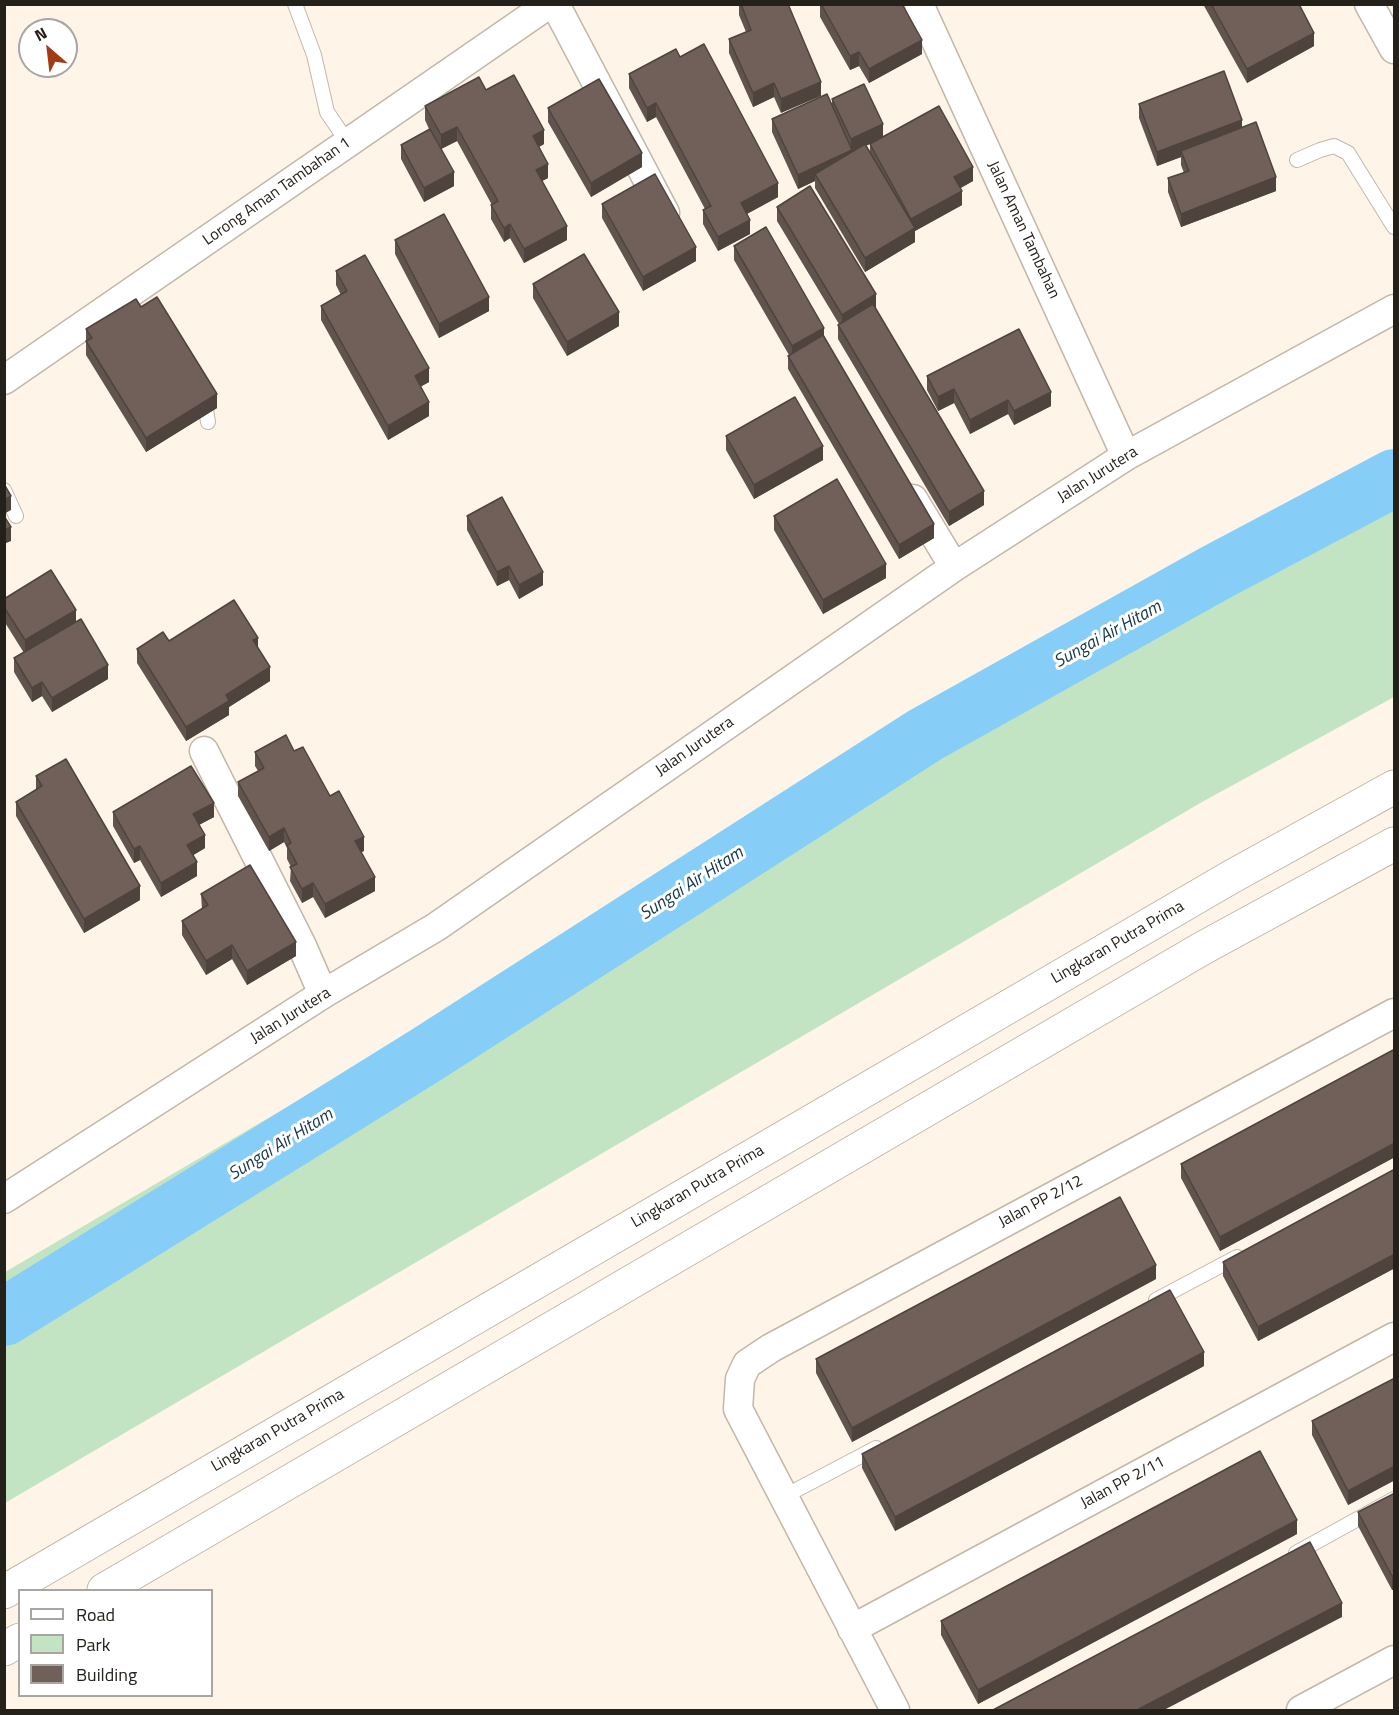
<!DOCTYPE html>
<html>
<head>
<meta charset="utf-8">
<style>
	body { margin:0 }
	#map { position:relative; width:1399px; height:1715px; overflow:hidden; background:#fef4e8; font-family:"Titillium Web",sans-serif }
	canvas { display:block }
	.frame { position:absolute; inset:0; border:6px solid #24201a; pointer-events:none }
	.legend { position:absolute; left:18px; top:1589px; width:195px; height:108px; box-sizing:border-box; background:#fff; border:2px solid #a7a6a3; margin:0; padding:8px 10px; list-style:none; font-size:18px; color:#24201a }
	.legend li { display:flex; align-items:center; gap:12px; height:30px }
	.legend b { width:30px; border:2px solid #a7a6a3 }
	.north { position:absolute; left:18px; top:18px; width:60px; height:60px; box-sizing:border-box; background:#fff; border:2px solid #a7a6a3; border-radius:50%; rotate:332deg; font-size:16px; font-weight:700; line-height:24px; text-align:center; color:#24201a }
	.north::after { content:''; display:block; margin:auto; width:21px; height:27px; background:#a23c15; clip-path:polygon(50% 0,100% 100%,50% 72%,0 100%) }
</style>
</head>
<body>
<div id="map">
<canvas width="1399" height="1715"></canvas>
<div class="frame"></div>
<ul class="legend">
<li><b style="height:8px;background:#fff"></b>Road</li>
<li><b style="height:16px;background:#c2e4c3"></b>Park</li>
<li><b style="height:16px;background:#716059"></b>Building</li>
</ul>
<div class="north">N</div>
</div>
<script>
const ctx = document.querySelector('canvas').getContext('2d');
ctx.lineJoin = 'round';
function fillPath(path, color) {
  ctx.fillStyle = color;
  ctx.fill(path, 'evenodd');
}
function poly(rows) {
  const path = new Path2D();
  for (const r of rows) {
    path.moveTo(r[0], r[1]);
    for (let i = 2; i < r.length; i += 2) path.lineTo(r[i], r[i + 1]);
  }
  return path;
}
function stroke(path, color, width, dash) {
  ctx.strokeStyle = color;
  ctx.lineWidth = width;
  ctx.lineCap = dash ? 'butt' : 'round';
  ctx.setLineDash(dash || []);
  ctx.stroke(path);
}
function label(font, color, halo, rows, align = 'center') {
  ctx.font = font + ' "Titillium Web",sans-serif';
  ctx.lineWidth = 6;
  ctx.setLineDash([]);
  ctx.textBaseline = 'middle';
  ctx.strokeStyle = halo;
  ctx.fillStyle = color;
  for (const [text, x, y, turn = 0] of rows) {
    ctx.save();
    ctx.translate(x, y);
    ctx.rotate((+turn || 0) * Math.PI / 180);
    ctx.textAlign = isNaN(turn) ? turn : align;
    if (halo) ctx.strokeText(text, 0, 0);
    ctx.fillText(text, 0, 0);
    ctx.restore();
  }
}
fillPath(poly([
	[1394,471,1394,697,1202,802,5,1503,5,1272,1104,629]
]), '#c2e4c3');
stroke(poly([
	[4,1317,426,1055,925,735,1215,573,1394,478]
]), '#86cef8', 58);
const service = poly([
	[295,4,314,55,327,112,348,143],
	[1297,160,1320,150,1334,146,1348,153,1394,227],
	[204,397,208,422],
	[4,490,16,516],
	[1156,1300,1237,1257],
	[783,1497,876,1448],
	[1296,1553,1394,1499]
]);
const minor = poly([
	[555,4,665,213],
	[919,4,1126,456],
	[1369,4,1394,49],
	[4,380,549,4],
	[913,499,954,567],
	[204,751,302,946,323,994],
	[4,1199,323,994,436,927,954,567,1126,456,1394,309],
	[852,1629,1394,1337],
	[895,1710,738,1409,740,1379,747,1364,771,1348,1394,1013],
	[1301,1710,1394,1660]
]);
const secondary = poly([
	[104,1590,1203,948,1394,844],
	[4,1592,1231,877,1394,787],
	[4,1649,20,1640]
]);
stroke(service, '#c2b7a8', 16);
stroke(minor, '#c2b7a8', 31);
stroke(secondary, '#c2b7a8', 35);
stroke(service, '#fff', 14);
stroke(minor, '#fff', 28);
stroke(secondary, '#fff', 33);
fillPath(poly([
	[739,4,788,4,781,113,774,97,753,107,729,53,729,39,746,32,739,15],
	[820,4,902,4,922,54,869,83,859,66,850,70,820,17],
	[1203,4,1299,4,1314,46,1247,83],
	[680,57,778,197,747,214,750,234,718,251,703,224,703,210,705,209,656,117,647,122,629,88,629,74],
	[486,90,544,144,539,147,548,178,542,181,567,240,524,263,510,238,504,242,491,219,491,205,492,205,457,141,441,149,454,186,424,202,401,159,401,145,429,129,425,120,425,106],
	[832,99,883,137,973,181,961,188,962,205,915,231,915,242,865,272,815,188,815,181,798,189,772,132,772,119,832,105],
	[875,141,870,144,870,153,866,146],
	[1139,104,1242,127,1276,191,1181,227,1168,192,1168,178,1184,173,1181,165,1181,157,1157,166,1139,118],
	[548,108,642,167,591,197,548,122],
	[602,204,696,261,643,291,602,218],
	[777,207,876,308,876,309,984,505,949,526,838,339,838,325,839,324,777,221],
	[395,240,489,311,439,338,395,254],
	[734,246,824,336,934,538,899,559,788,369,788,356,789,355,734,260],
	[336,271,429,382,421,386,429,416,388,440,321,320,321,306,341,295,336,285],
	[533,284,619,326,567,356,533,298],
	[86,329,217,408,146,452,86,355],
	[927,376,1051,406,1014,425,1008,414,970,434,954,403,938,411,927,390],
	[726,436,823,460,754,499,726,450],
	[467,516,543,585,519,599,509,580,497,586,467,530],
	[774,516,886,578,823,614,774,530],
	[4,599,76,622,108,679,52,712,42,696,32,702,14,672,14,658,24,653,4,621],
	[169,641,258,648,270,681,229,707,229,715,186,741,137,663,137,649],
	[294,751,330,796,364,851,361,852,375,891,325,918,313,897,302,903,290,881,291,867,287,859,287,848,284,842,269,851,238,796,238,782,258,771,255,766,255,752],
	[36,776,140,900,84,933,16,816,16,802,36,790],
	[113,812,214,817,199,825,205,848,193,855,197,876,161,897,140,860,134,863,113,826],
	[201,894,296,956,247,985,232,959,206,975,182,935,182,921,202,909],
	[1395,1049,1395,1157,1220,1251,1181,1178,1181,1164],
	[1395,1169,1395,1268,1258,1341,1223,1276,1223,1262],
	[1156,1279,852,1442,816,1373,816,1359],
	[1204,1366,895,1531,862,1468,862,1454],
	[1395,1378,1395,1480,1348,1505,1312,1435,1312,1421],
	[1395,1493,1395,1589,1392,1590,1358,1526,1358,1512],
	[1297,1534,978,1704,941,1635,941,1621]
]), '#61534d');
fillPath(poly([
	[1314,33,1314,46,1247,83,1247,69],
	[922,40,922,54,869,83,869,69],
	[859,52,859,66,850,70,850,56],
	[821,82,821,96,781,113,781,99],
	[774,83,774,97,753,107,753,93],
	[656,103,656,117,647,122,647,108],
	[1242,120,1242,134,1181,151,1181,157,1157,166,1157,152],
	[883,124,883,138,852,152,815,174,815,181,798,189,798,175,851,150,851,139],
	[457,127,457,141,441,149,441,135],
	[544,130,544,144,533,150,533,136],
	[642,153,642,167,591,197,591,183],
	[548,164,548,178,536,184,536,170],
	[973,167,973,181,954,191,954,177],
	[454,172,454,186,424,202,424,188],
	[1276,177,1276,191,1181,227,1181,214],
	[778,183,778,197,741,217,741,203],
	[962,191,962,205,915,231,915,242,865,272,865,258,911,230,911,219],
	[750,220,750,234,718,251,718,237],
	[510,224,510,238,504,242,504,228],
	[567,226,567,240,524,263,524,249],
	[696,247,696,261,643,291,643,277],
	[876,294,876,308,842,329,842,315],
	[489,297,489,311,439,338,439,324],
	[619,312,619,326,567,356,567,342],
	[824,328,824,342,792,360,792,346],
	[429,368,429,382,415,390,415,376],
	[954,389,954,403,938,411,938,397],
	[1051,392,1051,406,1014,425,1014,411],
	[217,394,217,408,146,452,146,438],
	[1008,400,1008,414,970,434,970,420],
	[429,402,429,416,388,440,388,426],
	[823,446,823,460,754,499,754,485],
	[984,491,984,505,949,526,949,512],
	[11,496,11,510,4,514,4,500],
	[934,524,934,538,899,559,899,545],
	[11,527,11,541,4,544,4,530],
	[886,564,886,578,823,614,823,600],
	[509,566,509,580,497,586,497,572],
	[543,572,543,585,519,599,519,585],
	[76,610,76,624,25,654,25,640],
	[258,638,258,652,253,640],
	[108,665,108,679,52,712,52,698],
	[270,667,270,681,229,707,229,715,186,741,186,727,226,695],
	[42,682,42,696,32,702,32,688],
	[214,803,214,817,193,828,193,814],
	[284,828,284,842,269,851,269,837],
	[205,835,205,848,187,859,187,845],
	[364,837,364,851,355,855,355,841],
	[140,846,140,860,134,863,134,849],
	[197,862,197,876,161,897,161,883],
	[375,877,375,891,325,918,325,904],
	[313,883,313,897,302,903,302,889],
	[140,886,140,900,84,933,84,919],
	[296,942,296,956,247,985,247,971],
	[232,945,232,959,206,975,206,961],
	[1395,1143,1395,1157,1220,1251,1220,1237],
	[1395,1254,1395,1268,1258,1341,1258,1327],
	[1156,1265,1156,1279,852,1442,852,1428],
	[1204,1352,1204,1366,895,1531,895,1517],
	[1395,1466,1395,1480,1348,1505,1348,1491],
	[1297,1520,1297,1534,978,1704,978,1690],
	[1395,1575,1395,1589,1392,1590,1392,1576],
	[1342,1603,1342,1617,1164,1710,1137,1710]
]), '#4f433e');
const building = poly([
	[741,4,788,4,821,82,781,99,774,83,753,93,729,39,751,30,741,4],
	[821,4,902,4,922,40,869,69,859,52,850,56,821,4],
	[1211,4,1299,4,1314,33,1247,69,1211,4],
	[704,44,778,183,741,203,750,220,718,237,703,210,711,206,656,103,647,108,629,74,676,49,680,57,704,44],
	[1224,71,1242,120,1157,152,1139,104,1224,71],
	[514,75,544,130,533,136,548,164,536,170,567,226,524,249,510,224,504,228,491,205,498,201,457,127,441,135,425,106,479,77,486,90,514,75],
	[599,79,642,153,591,183,548,108,599,79],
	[864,84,883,124,851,139,832,99,864,84],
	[827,94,852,150,798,175,772,119,827,94],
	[939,106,973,167,954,177,962,191,911,219,870,144,939,106],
	[1256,122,1276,177,1181,214,1168,178,1189,171,1181,151,1256,122],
	[430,129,454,172,424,188,401,145,430,129],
	[865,144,915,228,865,258,815,174,865,144],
	[655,174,696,247,643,277,602,204,655,174],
	[810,186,876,294,842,315,777,207,810,186],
	[444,214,489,297,439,324,395,240,444,214],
	[766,227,824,328,792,346,734,246,766,227],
	[584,254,619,312,567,342,533,284,584,254],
	[365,255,429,368,415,376,429,402,388,426,321,306,347,291,336,271,365,255],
	[157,297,217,394,146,438,86,341,92,338,86,329,136,299,141,307,157,297],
	[873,304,984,491,949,512,838,325,873,304],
	[1019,329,1051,392,1014,411,1008,400,970,420,954,389,938,397,927,376,1019,329],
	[823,335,934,524,899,545,788,356,823,335],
	[795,397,823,446,754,485,726,436,795,397],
	[837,479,886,564,823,600,774,516,837,479],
	[4,484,11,496,4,500,4,484],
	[502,497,543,572,519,585,509,566,497,572,467,516,502,497],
	[4,516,11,527,4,530,4,516],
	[51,570,76,610,25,640,4,607,4,599,51,570],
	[234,600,258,638,253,640,270,667,226,695,229,701,186,727,137,649,163,632,169,641,234,600],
	[81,619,108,665,52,698,42,682,32,688,14,658,81,619],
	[286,735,294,751,303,747,330,796,339,791,364,837,355,841,375,877,325,904,313,883,302,889,290,867,297,864,287,845,291,843,284,828,269,837,238,782,264,768,255,752,286,735],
	[66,759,140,886,84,919,16,802,42,786,36,776,66,759],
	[191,766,214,803,193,814,205,835,187,845,197,862,161,883,140,846,134,849,113,812,191,766],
	[250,865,296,942,247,971,232,945,206,961,182,921,208,905,201,894,250,865],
	[1395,1049,1395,1143,1220,1237,1181,1164,1395,1049],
	[1395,1169,1395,1254,1258,1327,1223,1262,1395,1169],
	[1120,1197,1156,1265,852,1428,816,1359,1120,1197],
	[1170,1290,1204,1352,895,1517,862,1454,1170,1290],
	[1395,1378,1395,1466,1348,1491,1312,1421,1395,1378],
	[1260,1451,1297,1520,978,1690,941,1621,1260,1451],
	[1395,1493,1395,1575,1392,1576,1358,1512,1395,1493],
	[1310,1542,1342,1603,1137,1710,993,1710,1310,1542]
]);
fillPath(building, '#716059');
stroke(building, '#4f433e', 1.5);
label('16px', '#24201a', '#fff', [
	["Lorong Aman Tambahan 1",277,192,-35],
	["Jalan Aman Tambahan",1023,230,65],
	["Jalan Jurutera",1098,475,-32],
	["Jalan Jurutera",695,747,-35],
	["Lingkaran Putra Prima",1118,943,-30],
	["Jalan Jurutera",291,1016,-32],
	["Lingkaran Putra Prima",698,1187,-30],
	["Jalan PP 2/12",1041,1202,-28],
	["Lingkaran Putra Prima",278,1431,-30],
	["Jalan PP 2/11",1123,1483,-28]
]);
label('italic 18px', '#143547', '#fff', [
	["Sungai Air Hitam",1108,635,-29],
	["Sungai Air Hitam",692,884,-33],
	["Sungai Air Hitam",281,1145,-32]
]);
</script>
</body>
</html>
